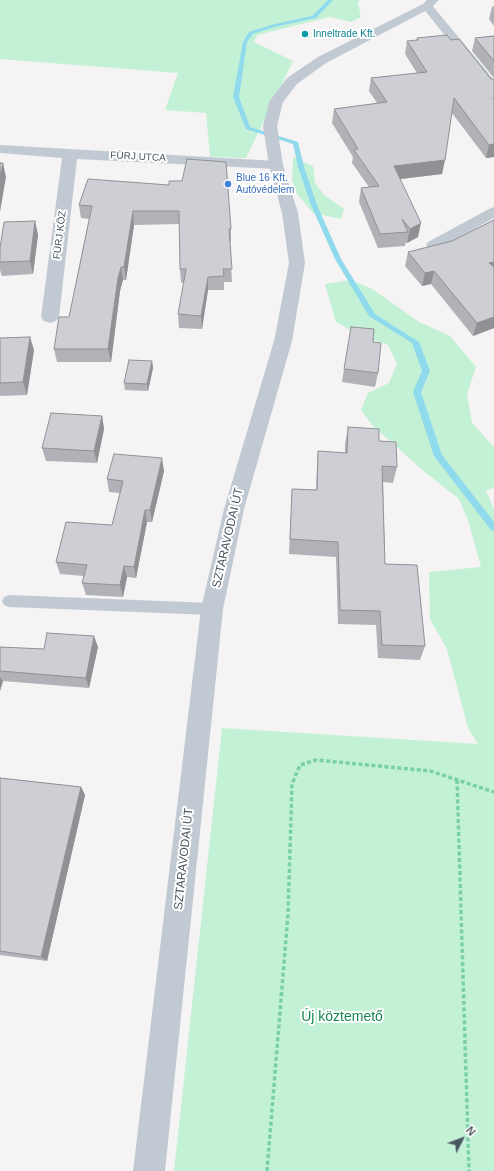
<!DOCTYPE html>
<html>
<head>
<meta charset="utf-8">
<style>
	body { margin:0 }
	#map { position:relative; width:494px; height:1171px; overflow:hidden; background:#f5f3f3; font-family:Arial,sans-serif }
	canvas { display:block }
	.north { position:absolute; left:442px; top:1119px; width:40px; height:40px; -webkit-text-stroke:3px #fff; paint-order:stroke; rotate:48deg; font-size:11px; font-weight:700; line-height:16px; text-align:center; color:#4a5661 }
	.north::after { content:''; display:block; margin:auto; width:14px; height:18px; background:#4a5661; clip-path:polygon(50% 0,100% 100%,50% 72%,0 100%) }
</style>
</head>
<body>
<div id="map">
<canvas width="494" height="1171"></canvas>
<div class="north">N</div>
</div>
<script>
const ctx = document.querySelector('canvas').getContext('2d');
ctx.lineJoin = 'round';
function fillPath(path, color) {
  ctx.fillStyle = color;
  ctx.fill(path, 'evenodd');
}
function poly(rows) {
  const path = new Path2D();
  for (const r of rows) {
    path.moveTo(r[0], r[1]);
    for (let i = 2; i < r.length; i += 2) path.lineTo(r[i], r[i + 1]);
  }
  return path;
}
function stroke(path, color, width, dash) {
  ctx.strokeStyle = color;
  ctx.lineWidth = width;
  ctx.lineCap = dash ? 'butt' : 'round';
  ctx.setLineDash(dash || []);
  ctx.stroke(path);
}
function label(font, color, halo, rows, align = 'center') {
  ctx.font = font + ' Arial,sans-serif';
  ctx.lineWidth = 4;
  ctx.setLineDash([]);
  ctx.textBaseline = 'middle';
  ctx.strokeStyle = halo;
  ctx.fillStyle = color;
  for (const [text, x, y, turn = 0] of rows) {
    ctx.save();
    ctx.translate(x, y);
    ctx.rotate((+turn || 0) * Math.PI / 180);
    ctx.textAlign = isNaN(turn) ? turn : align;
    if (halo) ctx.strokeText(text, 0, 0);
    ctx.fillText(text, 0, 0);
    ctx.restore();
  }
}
fillPath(poly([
	[0,0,360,0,358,3,361,17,351,22,330,17,257,35,254,42,293,61,246,158,210,157,206,113,165,110,178,73,0,59],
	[293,157,313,166,315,183,324,195,344,209,341,219,313,213,297,194,292,180],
	[351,280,372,289,419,322,450,336,476,367,467,394,472,423,494,447,494,487,486,491,494,509,494,1171,174,1171,222,728,478,744,468,728,447,649,430,619,429,572,481,567,468,520,459,499,426,473,373,426,361,410,368,393,389,383,397,364,388,345,359,335,336,322,325,284]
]), '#c3f1d5');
fillPath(poly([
	[328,0,333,0,316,18,274,27,253,34,247,42,239,97,250,127,298,142,304,167,317,205,341,259,375,314,419,342,430,371,421,392,442,455,494,522,494,531,491,530,434,456,413,392,422,371,412,343,369,316,335,259,311,205,298,167,293,144,246,129,233,97,243,42,249,32,271,25,312,16,328,0]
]), '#90daee');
stroke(poly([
	[457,780,469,1171],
	[267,1171,288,914,292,784,300,765,316,760,430,771,494,792]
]), '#7ad0a6', 3.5, [4, 2.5]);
fillPath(poly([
	[9,595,212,603,217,605,219,609,217,613,212,615,9,607,4,605,2,601,4,597,9,595]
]), '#c1cad2');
fillPath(poly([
	[427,3,431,4,494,80,494,92,489,91,423,8,421,6,423,4,427,3],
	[0,145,276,161,281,162,283,165,281,168,276,169,77,159,59,317,56,321,50,323,44,321,41,317,62,158,0,153,0,145],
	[494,207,494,218,440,248,434,250,428,248,426,245,428,242,489,209,494,207]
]), '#c1cad2');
fillPath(poly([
	[427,0,439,0,431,8,326,63,297,84,283,102,277,126,283,165,298,213,305,263,292,341,244,509,223,609,165,1171,133,1171,201,609,224,509,274,341,289,263,282,213,269,165,263,126,269,102,287,78,318,57,423,4,427,0]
]), '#c1cad2');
fillPath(poly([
	[494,6,494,26,489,19,492,7],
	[494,36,494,78,472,51,475,38],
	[417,38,451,40,491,79,494,79,494,157,486,158,452,113,442,174,400,179,418,237,407,243,406,242,405,246,378,248,359,202,361,188,369,187,352,163,353,157,332,123,334,109,377,103,369,91,371,78,417,73,405,54,407,41,416,41],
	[88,179,231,229,231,242,230,242,232,282,224,282,224,290,208,290,202,329,179,328,178,314,184,282,181,283,180,269,180,224,134,225,126,280,123,280,120,291,111,362,57,362,54,349,69,317,89,219,81,218,79,205],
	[494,220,494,328,473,336,431,284,422,286,405,266,408,252,452,241],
	[35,221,38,235,33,274,2,276,0,270,0,248],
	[0,338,34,350,27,395,0,396],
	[152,361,153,368,148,391,125,390,124,383],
	[344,369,378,373,375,387,342,382],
	[102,416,104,429,97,463,46,461,42,448],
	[348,427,379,441,397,467,393,483,383,482,385,564,425,646,420,660,378,658,376,625,338,624,336,557,289,554,292,489,316,490,317,467,318,451,345,453,345,444],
	[164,471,152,522,147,522,136,578,127,577,123,597,86,595,82,583,84,576,60,574,56,562,112,525,120,493,109,492,107,479],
	[0,647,44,649,98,647,89,688,3,681,0,691],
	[0,778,81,787,85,795,47,961,0,955]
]), '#b0b2b7');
fillPath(poly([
	[494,144,494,157,486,158,489,145],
	[445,160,442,174,392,180,394,166],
	[3,163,6,177,0,212,0,177],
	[133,211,134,225,126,280,124,267],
	[35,221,38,235,33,274,30,261],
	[421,223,418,237,407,243,410,229],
	[494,262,494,273,489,263],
	[121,267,123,280,120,291,111,362,108,349,118,278],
	[434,271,431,284,422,286,425,273],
	[208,277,208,290,202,329,201,316],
	[494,317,494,328,473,336,477,323],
	[30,337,34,350,27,395,23,382],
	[152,361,153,368,148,391,147,384],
	[102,416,104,429,97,463,94,451],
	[162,458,164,471,152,522,150,510],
	[145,510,147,522,136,578,134,567],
	[124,566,127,577,123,597,120,585],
	[94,636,98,647,89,688,86,678],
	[0,677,3,681,0,691],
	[81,787,85,795,47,961,41,957]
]), '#909195');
const building = poly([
	[447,35,451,40,459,39,491,79,494,79,494,98,493,98,494,100,494,144,489,145,454,98,445,160,394,166,421,223,410,229,402,219,408,232,380,234,361,188,379,186,354,150,358,149,334,109,387,102,371,78,427,72,407,41,418,40,417,38,447,35],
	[494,36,494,61,475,38,494,36],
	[187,159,226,162,231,229,229,229,232,269,223,269,224,276,208,277,201,316,178,314,186,269,180,269,179,211,133,211,124,267,121,267,118,278,108,349,54,349,59,317,69,317,92,206,79,205,88,179,169,185,169,181,182,181,187,159],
	[0,163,3,163,0,177,0,163],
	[494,220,494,262,489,263,494,267,494,317,477,323,434,271,425,273,408,252,452,241,494,220],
	[35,221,30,261,0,262,0,248,4,222,35,221],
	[351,327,374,329,373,342,381,343,378,373,344,369,351,327],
	[30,337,23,382,0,383,0,338,30,337],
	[129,360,152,361,147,384,124,383,129,360],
	[51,413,102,416,94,451,42,448,51,413],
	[348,427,379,429,379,441,396,442,397,467,382,466,385,564,417,565,425,646,382,645,380,611,340,610,338,542,290,539,292,489,317,490,318,451,347,453,348,427],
	[114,454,162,458,150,510,145,510,134,567,124,566,120,585,82,583,87,565,56,562,66,522,112,525,123,481,107,479,114,454],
	[47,633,94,636,86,678,0,671,0,647,44,649,47,633],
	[0,778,81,787,41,957,0,951,0,778]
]);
fillPath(building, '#cdcfd5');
stroke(building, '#909195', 1);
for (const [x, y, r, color] of [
	[305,34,4,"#0f9aa8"],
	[228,184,4,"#3f7fe0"]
]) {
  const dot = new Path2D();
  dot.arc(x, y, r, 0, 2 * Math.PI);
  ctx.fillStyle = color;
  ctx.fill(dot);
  stroke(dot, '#fff', 1.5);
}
label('10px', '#0d838f', '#fff', [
	["Inneltrade Kft.",313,34]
], 'left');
label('10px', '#4a5661', '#fff', [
	["FÜRJ UTCA",138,157,3],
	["FÜRJ KÖZ",60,235,-83]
]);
label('10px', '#366cbe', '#fff', [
	["Blue 16 Kft.",236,178],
	["Autóvédelem",236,190]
], 'left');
label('12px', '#4a5661', '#fff', [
	["SZTARAVODAI ÚT",228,538,-77],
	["SZTARAVODAI ÚT",184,859,-84]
]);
label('14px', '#17864f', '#fff', [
	["Új köztemető",342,1017]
]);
</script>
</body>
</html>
